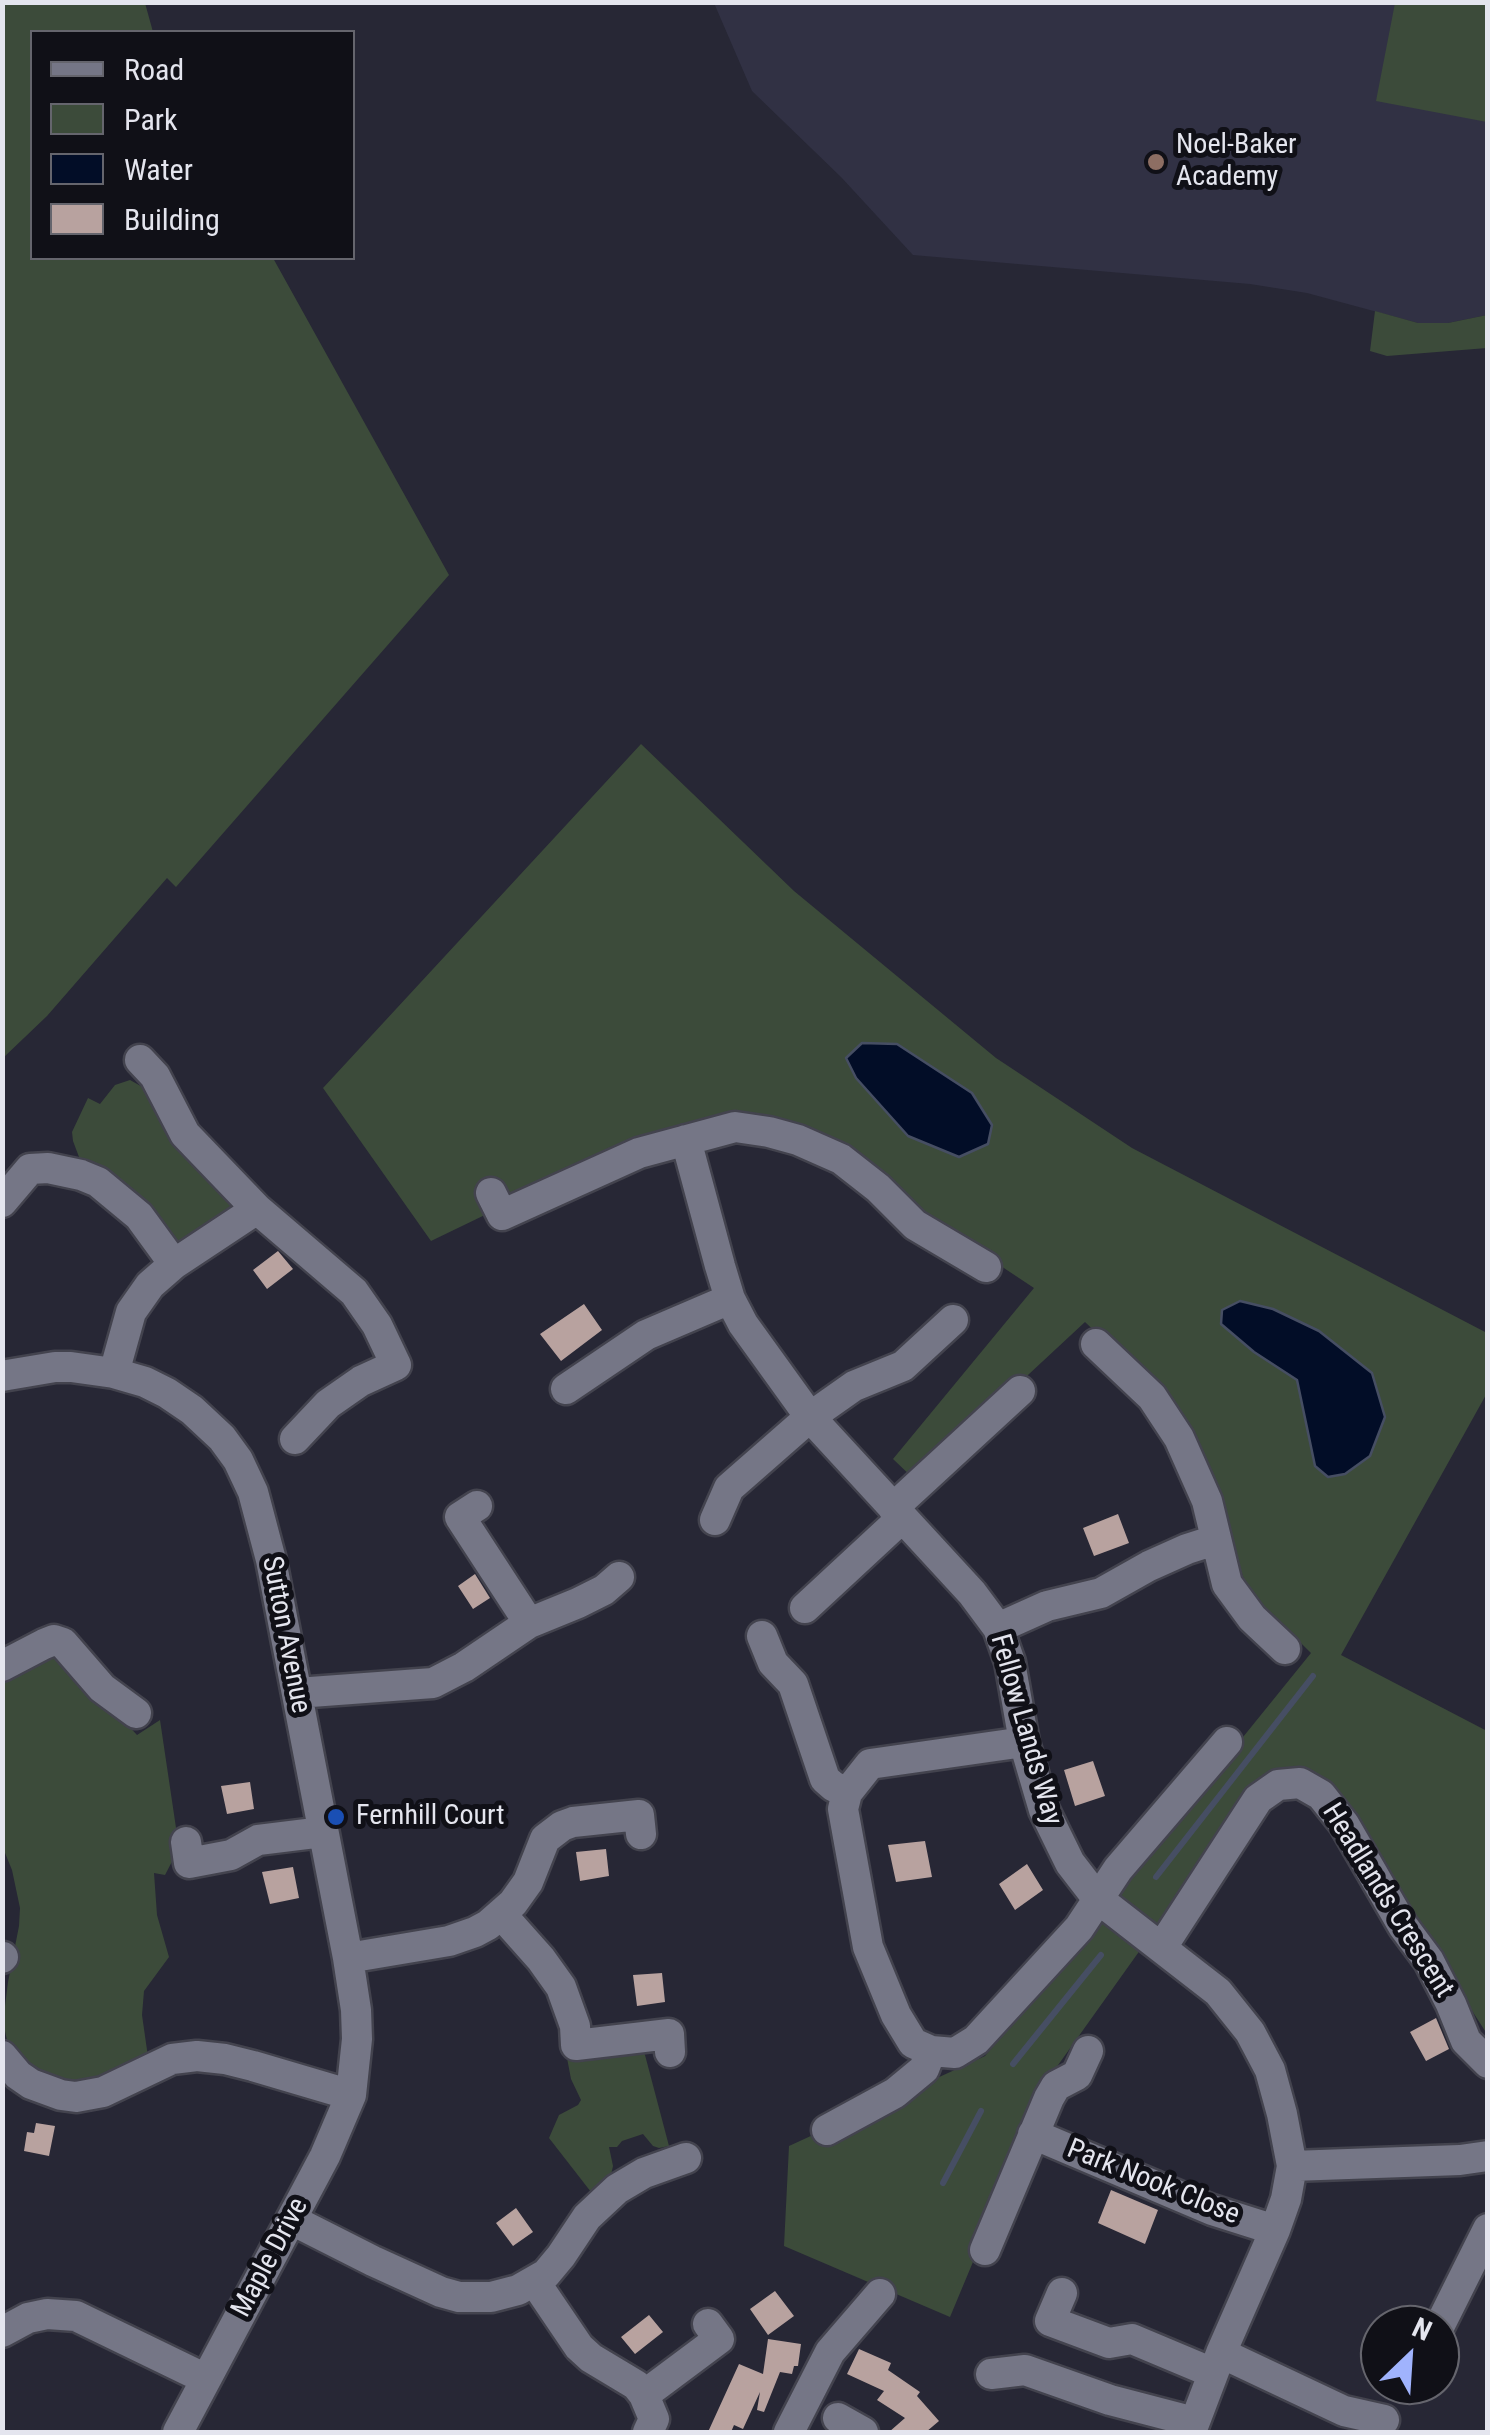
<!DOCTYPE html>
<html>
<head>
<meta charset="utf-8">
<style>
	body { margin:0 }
	#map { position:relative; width:1490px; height:2435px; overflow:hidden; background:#272735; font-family:"Roboto Condensed",sans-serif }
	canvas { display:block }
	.frame { position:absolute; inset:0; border:5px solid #e4e5ee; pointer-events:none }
	.legend { position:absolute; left:30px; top:30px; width:325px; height:230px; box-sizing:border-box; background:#101017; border:2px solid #65656d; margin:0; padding:12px 18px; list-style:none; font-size:30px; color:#e4e5ee }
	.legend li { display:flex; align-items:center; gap:20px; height:50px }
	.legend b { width:50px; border:2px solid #65656d }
	.north { position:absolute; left:1360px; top:2305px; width:100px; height:100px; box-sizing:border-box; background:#101017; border:2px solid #65656d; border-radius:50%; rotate:25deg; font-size:28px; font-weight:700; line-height:40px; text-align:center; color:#e4e5ee }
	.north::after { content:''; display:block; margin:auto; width:35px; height:45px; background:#a0b3fd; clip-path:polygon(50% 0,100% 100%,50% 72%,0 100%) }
</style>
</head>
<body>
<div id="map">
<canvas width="1490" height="2435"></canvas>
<div class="frame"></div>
<ul class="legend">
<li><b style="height:12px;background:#757686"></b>Road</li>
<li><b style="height:28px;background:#3c4b3a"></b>Park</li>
<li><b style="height:28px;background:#020d27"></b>Water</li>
<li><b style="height:28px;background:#b8a29f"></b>Building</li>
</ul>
<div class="north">N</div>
</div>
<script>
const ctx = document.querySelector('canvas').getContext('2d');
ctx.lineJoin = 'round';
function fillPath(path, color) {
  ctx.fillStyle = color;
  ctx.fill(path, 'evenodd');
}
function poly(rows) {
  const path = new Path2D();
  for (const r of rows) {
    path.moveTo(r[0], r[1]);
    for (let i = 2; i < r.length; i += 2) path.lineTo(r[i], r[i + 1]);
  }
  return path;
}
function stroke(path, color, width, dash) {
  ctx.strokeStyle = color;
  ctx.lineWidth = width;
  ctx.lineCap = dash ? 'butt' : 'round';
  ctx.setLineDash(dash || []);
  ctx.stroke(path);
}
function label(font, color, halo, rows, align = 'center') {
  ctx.font = font + ' "Roboto Condensed",sans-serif';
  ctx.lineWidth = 10;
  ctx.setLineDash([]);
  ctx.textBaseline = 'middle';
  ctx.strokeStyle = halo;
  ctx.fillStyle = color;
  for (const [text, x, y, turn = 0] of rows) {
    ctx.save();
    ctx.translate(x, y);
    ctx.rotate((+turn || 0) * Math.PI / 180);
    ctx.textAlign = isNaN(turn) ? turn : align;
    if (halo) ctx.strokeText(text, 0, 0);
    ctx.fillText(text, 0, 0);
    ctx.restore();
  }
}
fillPath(poly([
	[714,3,1487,3,1487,315,1448,323,1418,323,1307,293,1250,284,913,255,841,177,752,91]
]), '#313144');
fillPath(poly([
	[3,2,145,3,153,32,32,32,32,258,273,258,449,575,176,887,167,878,47,1016,3,1058],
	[1395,3,1487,3,1487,122,1376,101],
	[1375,311,1418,323,1448,323,1487,315,1487,348,1387,356,1370,351],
	[641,744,794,891,996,1058,1132,1148,1487,1333,1487,1393,1341,1655,1487,1731,1487,2034,1323,1779,1265,1775,1051,2075,950,2317,784,2246,789,2146,985,2056,1311,1653,1248,1591,1206,1468,1164,1397,1085,1322,915,1480,893,1459,1034,1288,927,1217,804,1128,736,1112,578,1170,431,1241,323,1088],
	[1240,1301,1273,1309,1319,1331,1315,1466,1297,1380,1254,1352],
	[130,1080,155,1094,231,1201,230,1210,178,1244,82,1165,73,1141,72,1132,88,1098,100,1104,115,1085],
	[54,1646,137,1735,160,1720,179,1848,165,1875,154,1873,157,1915,169,1957,144,1991,142,2015,148,2057,86,2087,35,2075,8,2045,3,2022,8,1982,19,1926,20,1908,12,1870,3,1848,2,1670],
	[642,2050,645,2055,669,2146,659,2148,653,2146,643,2134,622,2141,617,2147,609,2147,613,2166,611,2175,591,2192,549,2138,559,2115,578,2105,581,2100,571,2079,567,2058]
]), '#3c4b3a');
const water = poly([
	[862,1043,897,1044,972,1093,992,1125,988,1144,959,1157,908,1136,856,1078,846,1058,862,1043],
	[1240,1301,1273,1309,1319,1331,1372,1373,1385,1417,1370,1456,1345,1474,1328,1477,1315,1466,1297,1380,1254,1352,1221,1324,1222,1310,1240,1301]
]);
fillPath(water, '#020d27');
stroke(water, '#464e63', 2.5);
stroke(poly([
	[1156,1877,1313,1676],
	[1013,2064,1101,1955],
	[943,2183,981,2111]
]), '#464e63', 6);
fillPath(poly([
	[278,1251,293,1269,267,1289,253,1270],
	[584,1304,602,1330,561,1361,540,1334],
	[1118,1514,1129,1543,1094,1556,1083,1528],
	[475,1574,490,1598,473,1609,458,1586],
	[1093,1761,1105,1796,1075,1806,1064,1770],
	[250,1782,254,1809,227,1814,221,1786],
	[925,1841,932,1877,896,1882,888,1845],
	[606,1849,609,1876,580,1881,576,1852],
	[1027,1864,1043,1890,1015,1910,999,1884],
	[293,1867,299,1898,270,1904,262,1872],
	[662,1973,665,2002,637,2006,633,1975],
	[1436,2018,1449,2049,1426,2061,1410,2032],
	[36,2123,55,2126,49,2156,24,2151,27,2132,34,2133],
	[1111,2190,1158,2210,1145,2244,1098,2223],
	[516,2208,533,2232,513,2246,496,2223],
	[775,2291,794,2316,768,2335,750,2309],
	[649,2315,663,2332,635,2354,621,2337],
	[768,2339,801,2344,798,2366,794,2366,792,2374,780,2372,764,2412,757,2410,760,2392,743,2429,734,2425,731,2432,708,2432,739,2364,763,2374],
	[859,2349,891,2363,888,2370,920,2392,917,2396,939,2421,926,2432,889,2432,905,2418,877,2400,884,2391,847,2374]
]), '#b8a29f');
const minor = poly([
	[686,1140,720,1266,730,1299,743,1324,810,1417,972,1593,998,1628,1010,1662,1024,1742,1044,1810,1070,1863,1097,1898,1218,1992,1250,2032,1270,2070,1282,2114,1292,2166,1286,2199,1275,2230,1221,2353,1191,2432],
	[491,1193,502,1215,639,1153,735,1127,769,1132,798,1140,841,1159,878,1188,915,1225,986,1267],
	[2,1202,30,1169,48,1168,81,1175,98,1182,139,1216,174,1264],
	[257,1209,354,1292,377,1325,396,1365,361,1381,328,1404,295,1439],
	[1096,1344,1152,1397,1179,1438,1207,1501,1227,1584,1252,1618,1285,1649],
	[114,1373,131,1312,150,1285,174,1264,257,1209,185,1134,155,1076,140,1060],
	[2,1376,55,1367,71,1367,114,1373,145,1382,167,1393,192,1410,222,1438,238,1460,253,1492,271,1560,348,1958,356,2010,357,2039,351,2095,325,2156,178,2432],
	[566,1389,646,1335,730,1299],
	[893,1508,1020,1391],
	[715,1520,729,1488,810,1417,854,1386,903,1366,953,1320],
	[805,1608,902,1518],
	[529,1623,578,1603,604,1590,619,1577],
	[998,1628,1047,1606,1101,1593,1149,1566,1187,1549,1215,1540],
	[762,1636,773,1663,793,1684,825,1779,833,1786,847,1793],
	[2,1666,44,1644,54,1640,63,1643,102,1688,136,1713],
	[297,1693,433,1683,464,1667,529,1623,460,1517,477,1506],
	[1024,1742,870,1764,847,1793,843,1809,868,1947,896,2015,913,2043,931,2051,955,2053,976,2040,1079,1928,1118,1869,1227,1742],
	[186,1842,189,1863,231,1855,258,1840,323,1832],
	[501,1914,541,1959,561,1987,575,2026,576,2045,669,2034,670,2052],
	[1162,1947,1258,1799,1278,1785,1300,1783,1321,1795,1344,1824,1403,1926,1429,1961,1451,2004,1466,2041,1488,2063],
	[2,1958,3,1957],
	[348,1958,449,1941,475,1932,488,1925,513,1903,528,1882,545,1839,562,1826,573,1822,639,1815,641,1834],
	[2,2056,18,2075,31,2084,61,2095,76,2097,103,2092,172,2059,197,2056,225,2059,253,2066,351,2095],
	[827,2130,895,2093,924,2069,931,2051],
	[1033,2134,1212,2210,1275,2230],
	[1292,2166,1460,2160,1488,2156],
	[292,2220,373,2261,441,2292,459,2297,491,2297,518,2290,546,2274,561,2256,587,2217,617,2189,644,2173,686,2158],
	[985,2250,1049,2098,1056,2086,1077,2075,1088,2051],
	[535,2282,579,2347,591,2358,636,2385,644,2395,654,2419,648,2432],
	[1062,2293,1050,2321,1109,2343,1132,2339,1213,2373],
	[1440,2325,1488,2229],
	[2,2332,28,2318,47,2314,76,2316,206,2379],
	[1221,2353,1344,2411,1384,2420],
	[991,2374,1025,2370,1110,2400,1179,2418,1194,2424],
	[644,2395,719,2339,708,2324],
	[838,2418,863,2432],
	[789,2432,830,2352,880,2294]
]);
stroke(minor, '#43434e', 35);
stroke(minor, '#757686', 30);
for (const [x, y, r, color] of [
	[1156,162,10,"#8d6e63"],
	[336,1817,10,"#1a4fb4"]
]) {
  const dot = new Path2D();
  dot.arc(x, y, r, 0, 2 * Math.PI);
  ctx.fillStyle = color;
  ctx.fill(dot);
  stroke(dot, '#101017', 4);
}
label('28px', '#e4e5ee', '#101017', [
	["Noel-Baker",1176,146],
	["Academy",1176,178],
	["Fernhill Court",356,1817]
], 'left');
label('28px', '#e4e5ee', '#101017', [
	["Sutton Avenue",285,1635,79],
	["Fellow Lands Way",1025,1730,74],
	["Headlands Crescent",1387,1901,58],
	["Park Nook Close",1153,2183,22],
	["Maple Drive",271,2258,-62]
]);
</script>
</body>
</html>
